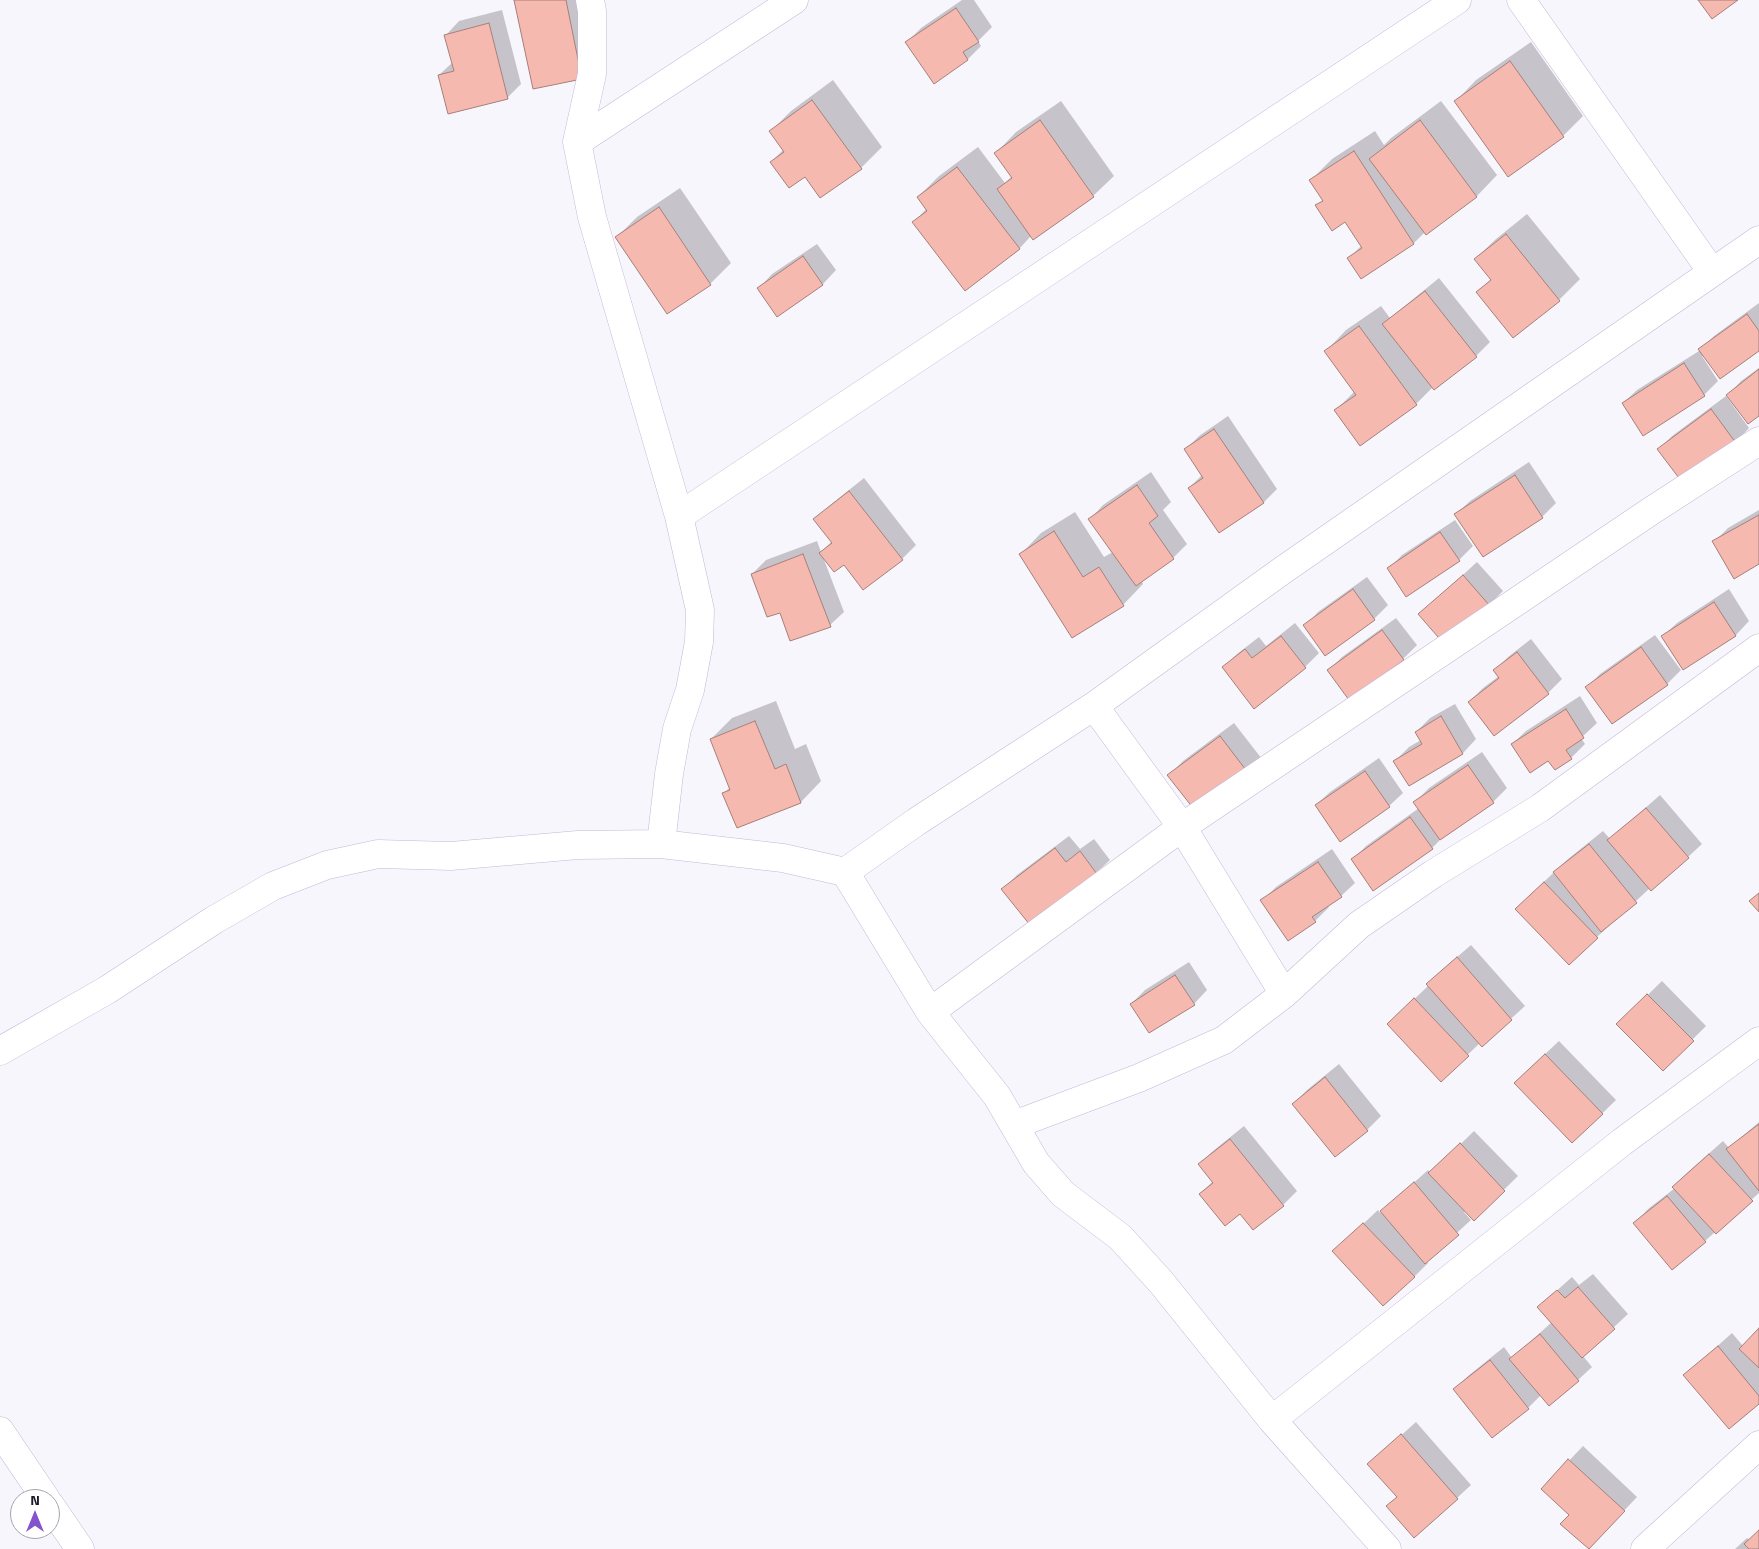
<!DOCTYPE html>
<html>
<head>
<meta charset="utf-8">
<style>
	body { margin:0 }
	#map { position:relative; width:1759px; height:1549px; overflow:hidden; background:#f8f6fd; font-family:"Titillium Web",sans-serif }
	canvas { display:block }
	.north { position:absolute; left:10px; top:1489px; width:50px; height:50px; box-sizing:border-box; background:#fff; border:1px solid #a6a4a9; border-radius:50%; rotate:0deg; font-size:14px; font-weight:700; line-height:20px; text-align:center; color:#201b28 }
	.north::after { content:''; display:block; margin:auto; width:18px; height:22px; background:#8554cc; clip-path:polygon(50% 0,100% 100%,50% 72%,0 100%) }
</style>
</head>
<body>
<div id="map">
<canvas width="1759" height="1549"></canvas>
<div class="north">N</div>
</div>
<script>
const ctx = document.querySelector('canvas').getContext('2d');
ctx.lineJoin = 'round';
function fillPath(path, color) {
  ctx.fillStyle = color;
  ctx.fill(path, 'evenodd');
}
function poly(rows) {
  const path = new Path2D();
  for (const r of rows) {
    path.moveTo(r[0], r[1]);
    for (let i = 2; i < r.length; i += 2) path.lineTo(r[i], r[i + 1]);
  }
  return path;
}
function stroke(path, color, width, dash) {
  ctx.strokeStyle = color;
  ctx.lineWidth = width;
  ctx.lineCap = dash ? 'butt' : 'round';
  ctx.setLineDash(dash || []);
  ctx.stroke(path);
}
fillPath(poly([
	[515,0,590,0,582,78],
	[962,0,974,0,992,27,978,41,981,46,968,59,934,82,907,42,921,28],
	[502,10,521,84,507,98,439,75,453,62,446,35,459,21],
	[1531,42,1583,116,1563,136,1456,101,1476,80],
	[833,80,882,147,861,168,820,197,805,175,771,162,784,149,770,132,791,111],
	[1061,101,1114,176,1093,196,1031,236,1019,249,914,222,927,208,918,197,939,176,978,147,1005,183,1012,176,996,153,1016,132],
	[1441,101,1497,175,1477,196,1427,233,1425,232,1414,243,1361,277,1349,258,1362,245,1346,221,1317,206,1323,199,1311,180,1332,159,1375,131,1384,145,1391,138],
	[680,188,731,263,710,284,667,313,617,237,637,217],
	[1527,214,1580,279,1559,300,1513,336,1478,292,1491,279,1475,259,1496,239],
	[817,244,836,270,823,284,777,315,759,288,772,274],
	[1439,278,1490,342,1476,356,1433,387,1416,404,1336,410,1355,391,1326,351,1346,330,1381,306,1390,318],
	[1759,303,1759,349,1702,356,1718,381,1704,395,1643,434,1623,403,1637,390,1699,351,1714,336],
	[1759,368,1759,415,1728,395,1741,381],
	[1726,396,1749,428,1736,442,1658,450,1672,436],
	[1228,416,1277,489,1264,502,1219,532,1189,488,1202,475,1185,450,1199,436],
	[1529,462,1556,503,1542,517,1484,555,1456,514,1470,501],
	[1151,472,1171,502,1163,510,1187,544,1173,558,1141,580,1143,584,1123,605,1021,554,1041,533,1075,512,1104,557,1113,552,1090,519,1103,505],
	[864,478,916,545,902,559,844,564,823,557,844,612,830,625,781,611,752,574,766,560,817,541,821,552,832,541,815,519,829,506],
	[1759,510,1759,563,1714,542,1728,528],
	[1455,520,1473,546,1459,560,1389,568,1402,555],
	[1477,562,1503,591,1489,605,1420,614],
	[1367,577,1388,605,1374,619,1325,654,1305,626,1318,612],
	[1729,589,1749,621,1736,635,1684,668,1663,636,1677,623],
	[1396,618,1417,645,1403,659,1329,670,1342,657],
	[1295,623,1319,653,1305,667,1254,707,1223,668,1237,654,1259,637,1266,646],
	[1655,635,1681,670,1667,684,1587,687,1600,674],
	[1531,639,1562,679,1548,693,1494,734,1469,702,1483,688,1499,676,1495,670,1508,657],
	[1580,696,1597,723,1581,738,1585,744,1571,758,1549,759,1512,744,1526,731],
	[776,701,795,749,806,744,821,781,801,802,737,826,724,793,730,787,711,739,732,718],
	[1455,704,1476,739,1463,753,1409,784,1395,761,1409,747,1421,740,1416,732,1430,718],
	[1234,723,1262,759,1248,773,1169,775,1183,761],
	[1482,752,1507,788,1493,802,1443,837,1432,848,1352,860,1366,846,1419,808,1415,802,1429,788],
	[1379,758,1403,793,1389,806,1316,805,1330,792],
	[1660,795,1702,844,1688,857,1650,888,1597,937,1530,895,1568,859,1603,831,1610,839],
	[1069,836,1080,849,1094,839,1110,860,1096,873,1003,889,1017,875],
	[1332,849,1355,883,1341,896,1328,905,1329,907,1315,921,1262,901,1276,887],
	[1471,945,1525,1006,1482,1045,1480,1043,1441,1080,1402,1011,1429,985,1428,984,1442,970],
	[1189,962,1207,990,1194,1004,1131,1004,1145,990],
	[1662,981,1706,1026,1663,1069,1618,1024],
	[1559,1041,1616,1100,1573,1142,1529,1069],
	[1339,1064,1381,1116,1367,1130,1293,1104,1307,1090],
	[1759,1122,1759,1193,1705,1241,1635,1223,1648,1209,1675,1188,1673,1187,1687,1173,1723,1141,1729,1148],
	[1244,1126,1297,1191,1283,1205,1240,1212,1200,1194,1213,1181,1199,1164,1213,1151],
	[1474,1131,1518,1176,1474,1219,1466,1211,1464,1212,1471,1220,1426,1261,1428,1263,1414,1277,1348,1238,1378,1210,1380,1213,1428,1170,1431,1173],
	[1593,1274,1628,1314,1583,1356,1592,1367,1578,1380,1541,1395,1528,1408,1455,1389,1468,1376,1504,1347,1512,1358,1552,1322,1553,1294,1572,1277,1579,1285],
	[1759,1329,1759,1403,1685,1375,1732,1333,1743,1346],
	[1416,1422,1471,1485,1457,1498,1388,1506,1398,1496,1369,1464],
	[1583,1446,1637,1497,1602,1534,1571,1515,1542,1489],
	[1759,1531,1759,1549,1735,1549,1747,1538,1750,1540]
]), '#0003');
const building = poly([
	[514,0,566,0,582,79,533,89,514,0],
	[1698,0,1738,0,1712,19,1698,0],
	[956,8,979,42,963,52,968,60,934,84,905,42,956,8],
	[489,23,508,99,448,114,438,75,454,71,444,35,489,23],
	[1510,61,1564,137,1508,177,1454,101,1510,61],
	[812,100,862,169,820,198,805,177,789,188,770,162,784,152,769,131,812,100],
	[1040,120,1094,197,1033,240,997,189,1012,178,994,153,1040,120],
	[1420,120,1477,197,1426,235,1369,159,1420,120],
	[1354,151,1414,244,1361,279,1347,258,1362,248,1345,222,1332,231,1315,205,1323,201,1309,180,1354,151],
	[957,167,1020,249,965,291,912,222,927,211,917,197,957,167],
	[659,207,711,285,667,314,615,237,659,207],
	[1506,234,1560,301,1513,338,1476,292,1491,280,1474,259,1506,234],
	[803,256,823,285,777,317,757,288,803,256],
	[1425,291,1477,357,1434,390,1382,324,1425,291],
	[1747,314,1759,331,1759,351,1720,379,1698,349,1747,314],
	[1359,326,1417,405,1360,446,1334,410,1356,395,1324,351,1359,326],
	[1684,363,1705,396,1643,436,1622,403,1684,363],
	[1759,369,1759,416,1748,424,1726,395,1759,369],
	[1711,409,1736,443,1682,482,1657,449,1711,409],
	[1214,429,1264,503,1219,533,1188,488,1203,478,1184,449,1214,429],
	[1515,475,1543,518,1483,557,1454,514,1515,475],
	[1137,485,1158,516,1149,523,1174,559,1136,586,1088,519,1137,485],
	[849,491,903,560,863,590,844,565,834,572,819,553,832,543,813,519,849,491],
	[1759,515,1759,564,1734,579,1712,541,1759,515],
	[1054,531,1083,577,1099,567,1124,606,1072,638,1019,554,1054,531],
	[1440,532,1460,561,1406,597,1387,568,1440,532],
	[803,554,831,627,790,641,780,613,767,617,751,574,803,554],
	[1463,575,1490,606,1445,645,1418,614,1463,575],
	[1353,589,1375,620,1325,656,1303,625,1353,589],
	[1714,602,1736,636,1683,670,1661,636,1714,602],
	[1382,630,1404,660,1349,700,1327,670,1382,630],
	[1281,636,1306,668,1254,709,1222,667,1245,649,1252,658,1281,636],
	[1641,647,1668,685,1612,724,1585,687,1641,647],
	[1517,652,1549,694,1494,736,1468,702,1499,678,1493,670,1517,652],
	[1566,709,1584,738,1566,750,1572,759,1555,770,1548,761,1530,773,1511,744,1566,709],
	[1441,716,1463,754,1409,786,1393,761,1422,744,1415,732,1441,716],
	[755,721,775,769,786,764,801,803,737,828,722,793,730,790,710,739,755,721],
	[1220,736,1249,774,1197,813,1167,775,1220,736],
	[1468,765,1494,803,1440,840,1413,802,1468,765],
	[1365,771,1390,807,1340,842,1315,805,1365,771],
	[1646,808,1689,858,1651,891,1607,840,1646,808],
	[1410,817,1433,849,1373,891,1351,859,1410,817],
	[1589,844,1637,903,1601,932,1553,872,1589,844],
	[1055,848,1066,862,1080,851,1097,874,1030,925,1001,889,1055,848],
	[1318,862,1342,897,1312,917,1316,922,1288,941,1260,900,1318,862],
	[1544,882,1598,938,1569,965,1515,909,1544,882],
	[1759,893,1759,912,1749,901,1759,893],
	[1457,957,1512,1020,1482,1047,1426,984,1457,957],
	[1175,975,1195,1005,1149,1033,1130,1004,1175,975],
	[1647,994,1694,1041,1663,1071,1616,1024,1647,994],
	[1414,998,1469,1056,1441,1082,1387,1024,1414,998],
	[1545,1054,1603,1114,1572,1143,1514,1083,1545,1054],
	[1325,1077,1368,1131,1335,1157,1292,1104,1325,1077],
	[1759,1124,1759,1191,1726,1149,1759,1124],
	[1230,1139,1284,1206,1253,1230,1240,1214,1225,1226,1199,1194,1213,1183,1198,1164,1230,1139],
	[1460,1143,1505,1191,1474,1221,1428,1173,1460,1143],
	[1709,1154,1753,1201,1716,1234,1672,1187,1709,1154],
	[1414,1182,1459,1235,1425,1264,1380,1211,1414,1182],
	[1667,1196,1706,1242,1672,1270,1633,1223,1667,1196],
	[1363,1223,1415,1277,1383,1306,1332,1251,1363,1223],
	[1578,1287,1615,1329,1582,1358,1537,1307,1557,1290,1565,1298,1578,1287],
	[1759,1328,1759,1368,1739,1349,1759,1328],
	[1540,1334,1579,1381,1549,1406,1509,1359,1540,1334],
	[1718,1346,1759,1396,1759,1404,1729,1429,1683,1375,1718,1346],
	[1490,1360,1529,1409,1492,1438,1453,1389,1490,1360],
	[1401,1434,1458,1499,1414,1538,1386,1506,1397,1497,1367,1464,1401,1434],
	[1568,1459,1625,1511,1589,1549,1560,1524,1569,1515,1541,1489,1568,1459],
	[1759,1530,1759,1549,1749,1549,1744,1544,1759,1530]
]);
fillPath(building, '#f5b9b0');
stroke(building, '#a67f79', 1);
const minor = poly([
	[590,0,592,11,592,74,577,142,592,217,679,516,700,610,699,642,690,690,677,729,669,774,661,844],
	[1521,0,1712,272],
	[577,142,794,0],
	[679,516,1457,0],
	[1094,706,1182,827,1284,994],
	[845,872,930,1012,997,1096,1036,1163,1063,1194,1120,1237,1161,1282,1272,1420,1387,1549],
	[930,1012,1182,827,1651,511,1759,441],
	[0,1051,107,990,214,920,273,886,327,865,378,854,451,856,578,845,661,844,783,858,845,872,916,822,1094,706,1283,570,1759,240],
	[1014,1125,1139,1078,1224,1040,1284,994,1359,925,1433,874,1540,808,1759,648],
	[1272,1420,1622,1142,1759,1041],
	[0,1431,46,1499],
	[50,1505,80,1549],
	[1645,1549,1759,1445]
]);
stroke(minor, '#c4b7d8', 29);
stroke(minor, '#fff', 28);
</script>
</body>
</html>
